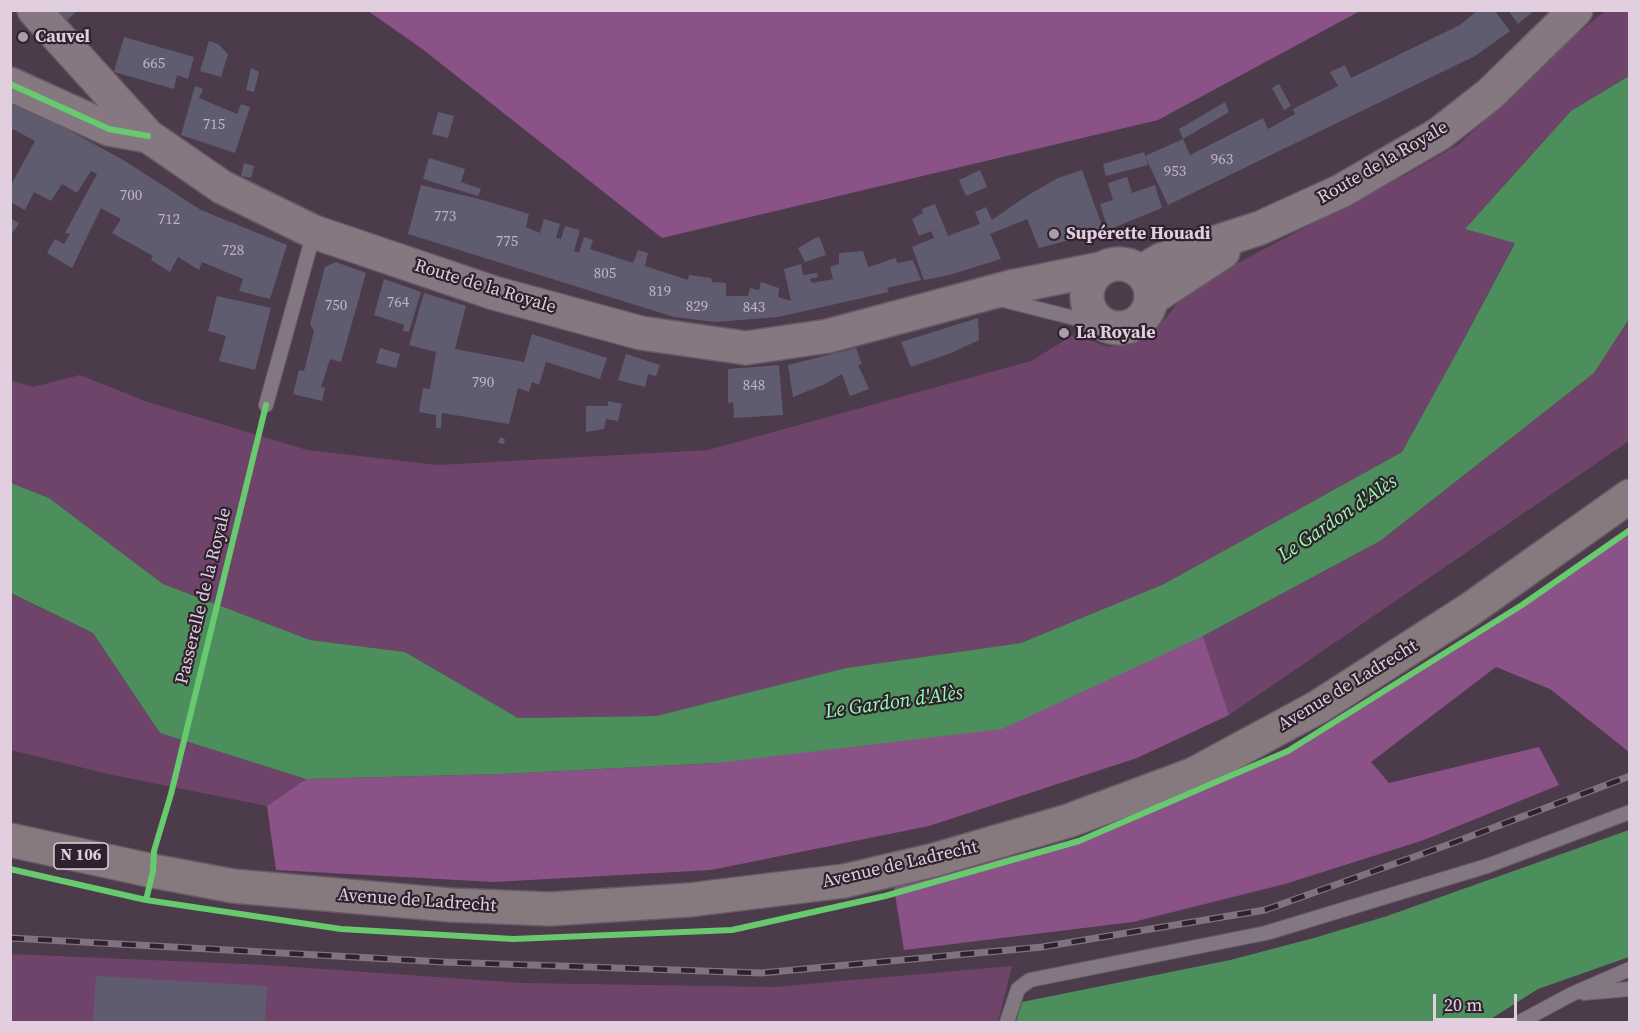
<!DOCTYPE html>
<html>
<head>
<meta charset="utf-8">
<style>
	body { margin:0 }
	#map { position:relative; width:1640px; height:1033px; overflow:hidden; background:#4c3b4a; font-family:"Source Serif 4",serif }
	canvas { display:block }
	.frame { position:absolute; inset:0; border:12px solid #e1cfdf; pointer-events:none }
	.scale { position:absolute; left:1433px; top:994px; width:84px; height:27px; box-sizing:border-box; border:3px solid #e1cfdf; border-top:0; padding-left:8px; font-size:18px; line-height:21px; white-space:nowrap; color:#e1cfdf; -webkit-text-stroke:4px #2f222e; paint-order:stroke }
</style>
</head>
<body>
<div id="map">
<canvas width="1640" height="1033"></canvas>
<div class="frame"></div>
<div class="scale">20 m</div>
</div>
<script>
const ctx = document.querySelector('canvas').getContext('2d');
ctx.lineJoin = 'round';
function fillPath(path, color) {
  ctx.fillStyle = color;
  ctx.fill(path, 'evenodd');
}
function poly(rows) {
  const path = new Path2D();
  for (const r of rows) {
    if (r.length === 3) {
      path.moveTo(r[0] + r[2], r[1]);
      path.arc(r[0], r[1], r[2], 0, 2 * Math.PI);
      continue;
    }
    path.moveTo(r[0], r[1]);
    for (let i = 2; i < r.length; i += 2) path.lineTo(r[i], r[i + 1]);
  }
  return path;
}
function stroke(path, color, width, dash) {
  ctx.strokeStyle = color;
  ctx.lineWidth = width;
  ctx.lineCap = dash ? 'butt' : 'round';
  ctx.setLineDash(dash || []);
  ctx.stroke(path);
}
function label(font, color, halo, rows, align = 'center') {
  ctx.font = font + ' "Source Serif 4",serif';
  ctx.lineWidth = 4.5;
  ctx.setLineDash([]);
  ctx.textBaseline = 'middle';
  ctx.strokeStyle = halo;
  ctx.fillStyle = color;
  for (const [text, x, y, turn = 0] of rows) {
    ctx.save();
    ctx.translate(x, y);
    ctx.rotate((+turn || 0) * Math.PI / 180);
    ctx.textAlign = isNaN(turn) ? turn : align;
    if (halo) ctx.strokeText(text, 0, 0);
    ctx.fillText(text, 0, 0);
    ctx.restore();
  }
}
fillPath(poly([
	[1605,11,1629,11,1629,76,1571,111,1465,229,1515,242,1462,343,1402,452,1164,584,1021,643,846,668,656,716,518,718,405,652,310,640,163,584,49,498,11,483,10,380,33,387,80,375,148,402,307,450,438,465,708,450,1031,361,1075,334,1108,347,1135,342,1149,336,1170,313,1184,295,1211,277,1411,172,1459,144,1521,87,1567,42],
	[1629,319,1629,441,1229,715,1203,636,1380,541,1594,373],
	[10,593,93,633,160,733,306,779,267,806,108,774,11,750],
	[11,954,266,965,522,983,774,987,1012,966,998,1022,11,1022]
]), '#6f446b');
fillPath(poly([
	[368,11,1360,11,1158,120,662,238,421,48],
	[1629,528,1629,752,1550,689,1496,667,1371,762,1389,783,1539,747,1559,785,1424,840,1285,884,1133,922,904,950,893,882,1079,841,1288,751,1474,635],
	[1203,636,1229,715,1137,758,929,826,711,870,494,882,276,870,267,806,306,779,502,774,717,763]
]), '#8b5287');
fillPath(poly([
	[1629,76,1629,319,1594,373,1380,541,1203,636,1002,729,717,763,502,774,306,779,160,733,93,633,11,593,11,483,49,498,163,584,310,640,405,652,518,718,656,716,846,668,1021,643,1164,584,1402,452,1462,343,1515,243,1465,229,1571,111],
	[1629,830,1629,957,1538,989,1486,1022,1016,1022,1022,1002,1230,960,1314,938,1387,916]
]), '#4d8f5c');
fillPath(poly([
	[54,10,78,10,65,22],
	[1478,10,1494,10,1510,31,1475,56,1168,205,1145,156,1148,165,1106,176,1103,164,1144,152,1145,156,1183,139,1190,155,1263,118,1268,129,1295,114,1293,109,1338,86,1330,72,1345,65,1351,78,1460,25],
	[1508,10,1535,10,1518,24],
	[124,37,194,57,188,79,177,75,174,89,114,72],
	[209,41,218,44,228,54,221,77,200,71],
	[251,68,259,72,254,92,246,90],
	[1279,84,1291,106,1284,110,1272,88],
	[195,86,203,89,199,98,237,114,241,104,250,107,235,153,181,135],
	[10,98,125,161,201,210,287,245,270,299,239,291,243,279,202,262,199,270,178,257,170,272,151,260,153,256,112,233,121,219,101,208,72,268,47,253,55,239,64,244,70,234,65,233,97,174,91,171,77,193,62,184,51,201,34,192,25,210,10,202,10,187,35,141,13,129,10,136],
	[1225,102,1229,112,1183,139,1179,129],
	[438,112,454,116,448,138,432,134],
	[429,158,465,169,461,182,481,189,478,196,423,179],
	[244,163,254,166,251,178,241,176],
	[980,170,987,187,966,196,959,180],
	[1082,170,1104,231,1039,248,1027,219,990,234,1001,259,949,275,924,280,912,247,934,238,931,231,919,236,912,219,923,213,922,209,935,204,948,236,980,224,975,212,986,207,992,220,1025,197,1058,178],
	[1127,177,1132,193,1155,185,1162,208,1108,230,1100,204,1113,200,1108,183],
	[421,185,483,200,529,214,526,227,540,233,544,219,560,224,556,238,561,239,565,226,580,230,574,251,579,253,584,237,593,240,590,249,633,263,638,250,648,253,645,266,688,280,689,275,711,278,712,282,726,283,726,296,748,296,750,288,759,290,761,282,779,288,778,297,791,301,784,269,801,264,803,275,817,273,818,277,809,279,813,283,833,279,830,267,839,264,839,253,863,251,868,267,881,263,895,258,898,263,913,260,921,280,887,288,889,292,778,317,716,322,674,317,408,234],
	[10,218,19,223,10,237],
	[817,237,820,238,826,255,805,262,798,248],
	[336,262,366,273,341,362,330,359,321,387,325,388,322,401,293,394,299,370,304,371,314,331,310,324,325,267],
	[384,279,421,292,409,332,403,331,404,325,374,315],
	[424,293,466,306,455,349,524,362,532,334,607,358,600,379,546,362,539,385,532,382,529,392,518,388,509,424,442,413,441,428,436,428,436,415,419,412,423,388,430,389,436,352,409,345],
	[217,296,271,308,255,370,219,361,226,336,208,331],
	[978,318,979,340,951,353,911,367,901,342],
	[380,348,400,354,396,368,376,363],
	[856,348,862,364,858,365,869,389,850,396,842,374,825,384,793,397,788,365],
	[626,354,660,365,656,376,648,374,645,387,618,380],
	[779,365,783,415,734,418,733,402,728,403,728,369],
	[608,401,622,404,618,421,606,419,604,429,586,432,586,406,608,406],
	[500,437,505,439,504,444,498,443],
	[96,976,267,986,265,1022,93,1022]
]), '#605c70');
const lane = poly([
	[999,299,1106,326],
	[266,405,314,232],
	[1584,993,1630,989],
	[1007,1022,1018,989,1030,980,1266,933,1487,866,1630,812],
	[1520,1022,1572,994,1630,969]
]);
const secondary = poly([
	[34,10,148,136,222,187,314,232,494,293,641,333,746,348,828,336,1011,287,1100,269],
	[10,84,109,129,148,136],
	[1119,296,32],
	[1141,272,1161,260,1260,228,1341,191,1439,134,1490,94,1576,10],
	[1151,299,1223,252]
]);
const primary = poly([
	[10,840,153,871,233,886,450,905,550,909,689,900,844,881,934,860,1068,821,1192,775,1318,707,1469,610,1630,496]
]);
stroke(lane, '#675966', 16);
stroke(secondary, '#675966', 36);
stroke(primary, '#675966', 36);
stroke(lane, '#837782', 14);
stroke(secondary, '#857880', 33);
stroke(primary, '#877a7e', 33);
const rail = poly([
	[10,938,444,962,761,973,1042,947,1265,910,1450,844,1630,776]
]);
stroke(rail, '#80737f', 7);
stroke(rail, '#2f222e', 4.5, [14]);
stroke(poly([
	[10,84,109,129,148,136],
	[10,869,146,900,341,929,513,939,732,930,885,896,1079,841,1288,751,1522,605,1630,530],
	[146,900,153,871,154,851,171,794,266,405]
]), '#67ca6e', 6);
for (const [x, y, r, color] of [
	[23,37,6,"#ad9bab"],
	[1054,234,6,"#ad9bab"],
	[1064,333,6,"#ad9bab"]
]) {
  const dot = new Path2D();
  dot.arc(x, y, r, 0, 2 * Math.PI);
  ctx.fillStyle = color;
  ctx.fill(dot);
  stroke(dot, '#2f222e', 2);
}
label('15px', '#c1b2c3', null, [
	["665",154,64],
	["715",214,125],
	["963",1222,160],
	["953",1175,172],
	["700",131,196],
	["773",445,217],
	["712",169,220],
	["775",507,242],
	["728",233,251],
	["805",605,274],
	["819",660,292],
	["764",398,303],
	["750",336,306],
	["829",697,307],
	["843",754,308],
	["790",483,383],
	["848",754,386]
]);
for (const [x, y, w] of [
	[81,856,54]
]) {
  const box = new Path2D();
  box.roundRect(x - w / 2, y - 13, w, 26, 4.5);
  ctx.fillStyle = '#2f222e';
  ctx.fill(box);
  stroke(box, '#e1cfdf', 1.5);
}
label('bold 16px', '#e1cfdf', null, [
	["N 106",81,856]
]);
label('bold 18px', '#e1cfdf', '#2f222e', [
	["Cauvel",35,37],
	["Supérette Houadi",1066,234],
	["La Royale",1076,333]
], 'left');
label('18px', '#e1cfdf', '#2f222e', [
	["Route de la Royale",1383,163,-30],
	["Route de la Royale",485,287,17],
	["Passerelle de la Royale",204,596,-76],
	["Avenue de Ladrecht",1348,686,-31],
	["Avenue de Ladrecht",900,865,-13],
	["Avenue de Ladrecht",417,901,4]
]);
label('italic 20px', '#96fbac', '#2f222e', [
	["Le Gardon d'Alès",1338,519,-34],
	["Le Gardon d'Alès",894,703,-8]
]);
</script>
</body>
</html>
